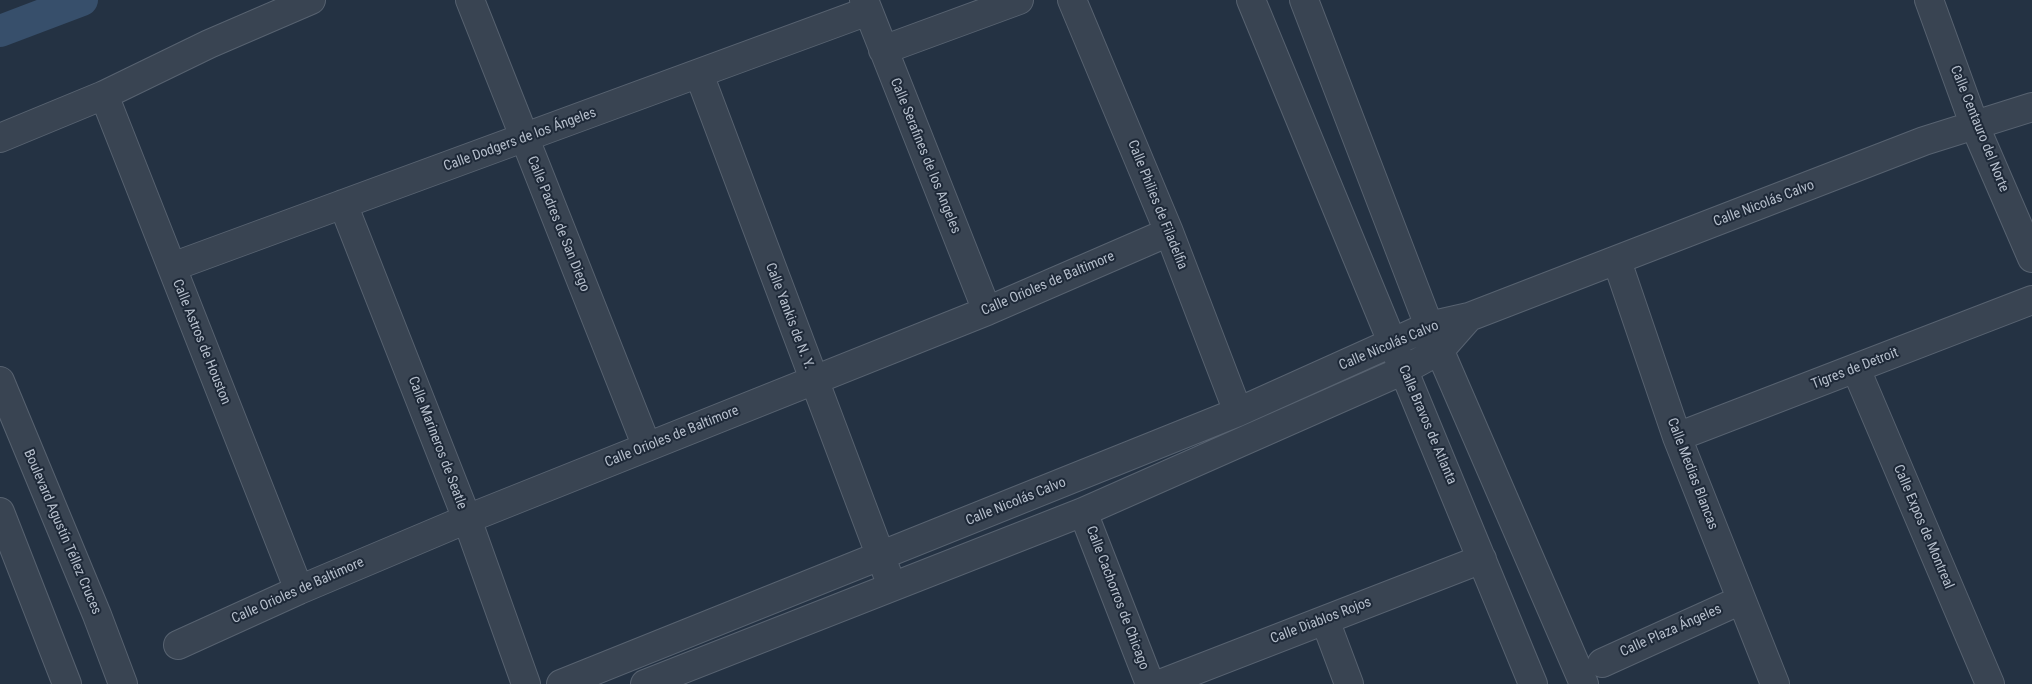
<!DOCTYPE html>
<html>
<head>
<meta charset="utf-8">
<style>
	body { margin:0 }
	canvas { display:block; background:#243243 }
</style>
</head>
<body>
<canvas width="2032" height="684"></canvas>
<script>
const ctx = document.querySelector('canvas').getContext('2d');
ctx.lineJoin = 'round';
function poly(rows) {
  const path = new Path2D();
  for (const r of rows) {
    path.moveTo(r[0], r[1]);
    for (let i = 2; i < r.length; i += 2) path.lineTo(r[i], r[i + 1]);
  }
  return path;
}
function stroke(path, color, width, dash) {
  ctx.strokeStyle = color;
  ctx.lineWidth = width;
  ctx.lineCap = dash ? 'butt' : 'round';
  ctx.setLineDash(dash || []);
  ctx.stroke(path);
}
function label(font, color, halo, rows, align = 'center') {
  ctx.font = font + ' "Roboto Condensed",sans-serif';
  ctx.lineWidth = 4;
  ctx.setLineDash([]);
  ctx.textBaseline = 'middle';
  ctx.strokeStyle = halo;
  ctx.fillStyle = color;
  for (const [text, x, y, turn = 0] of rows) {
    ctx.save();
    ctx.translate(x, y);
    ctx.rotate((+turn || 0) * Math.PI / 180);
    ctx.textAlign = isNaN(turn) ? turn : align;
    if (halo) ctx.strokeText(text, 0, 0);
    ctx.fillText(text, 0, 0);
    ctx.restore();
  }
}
stroke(poly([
	[0,31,82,0]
]), '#374f6b', 32);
const minor = poly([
	[470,0,647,447],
	[864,0,987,311],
	[1072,0,1169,232,1238,412],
	[1251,0,1533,684],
	[1304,0,1429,326,1584,684],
	[1929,0,1974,124,2032,258],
	[883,50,1019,0],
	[699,74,887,573],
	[104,95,299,590],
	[0,138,104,95,209,44,311,0],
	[343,204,467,519,526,684],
	[1617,261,1677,437,1775,684],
	[172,267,868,11],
	[1856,369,1990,684],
	[0,381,97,615,123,684],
	[1677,437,2032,300],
	[0,512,67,684],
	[1083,512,1150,684],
	[1325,620,1349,684],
	[178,645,299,590,467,519,987,311,1169,232],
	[1602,663,1741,600],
	[561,684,1238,412,1429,326,1469,317,1924,141,2032,107],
	[645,684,1083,512,1404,370,1440,350,1469,317],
	[1160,684,1482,559]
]);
stroke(minor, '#576270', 30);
stroke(minor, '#394452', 28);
label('14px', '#b6bfcc', '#1e2938', [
	["Calle Centauro del Norte",1979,129,68],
	["Calle Dodgers de los Ángeles",520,140,-20],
	["Calle Serafines de los Angeles",925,156,68],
	["Calle Nicolás Calvo",1764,204,-21],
	["Calle Philies de Filadelfia",1157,205,68],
	["Calle Padres de San Diego",558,224,68],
	["Calle Orioles de Baltimore",1048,284,-23],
	["Calle Yankis de N. Y.",789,316,69],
	["Calle Astros de Houston",201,342,68],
	["Calle Nicolás Calvo",1389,346,-23],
	["Tigres de Detroit",1855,369,-21],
	["Calle Bravos de Atlanta",1427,425,67],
	["Calle Orioles de Baltimore",672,437,-22],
	["Calle Marineros de Seatle",437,443,69],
	["Calle Medias Blancas",1692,474,69],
	["Calle Nicolás Calvo",1016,502,-22],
	["Calle Expos de Montreal",1923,527,67],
	["Boulevard Agustín Téllez Cruces",62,532,67],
	["Calle Orioles de Baltimore",298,591,-24],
	["Calle Cachorros de Chicago",1117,598,69],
	["Calle Diablos Rojos",1321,621,-21],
	["Calle Plaza Ángeles",1671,631,-24]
]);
</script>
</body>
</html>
